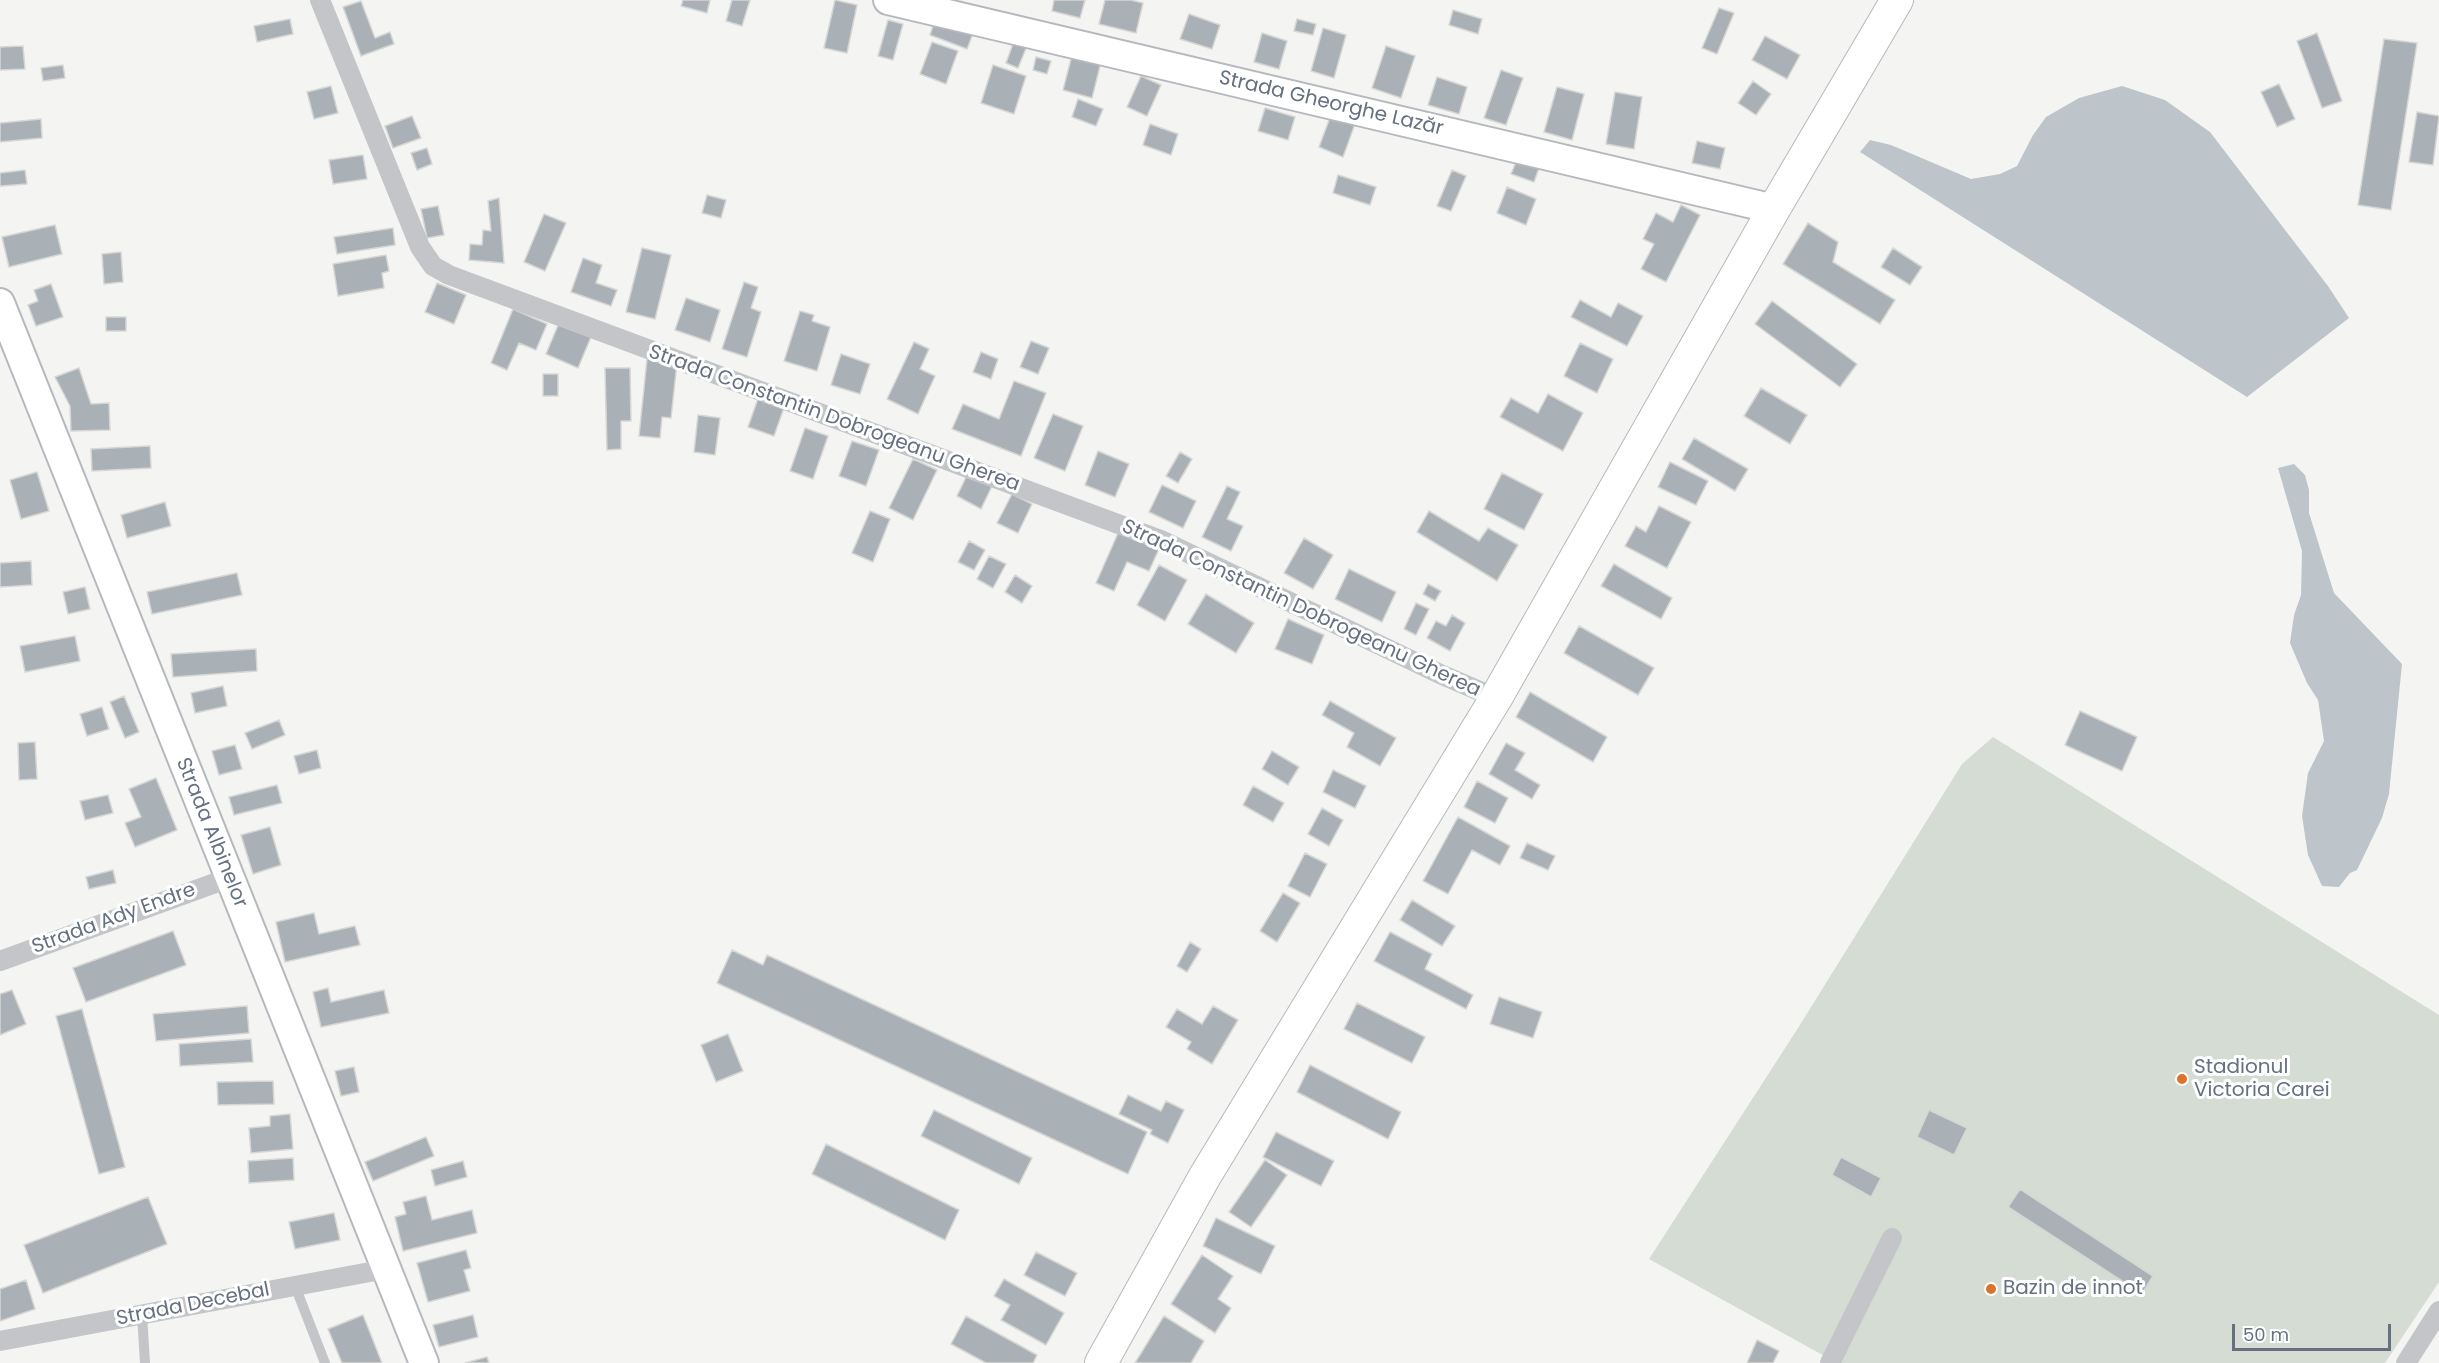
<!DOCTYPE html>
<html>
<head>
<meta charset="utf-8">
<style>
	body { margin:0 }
	#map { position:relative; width:2439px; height:1363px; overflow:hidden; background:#f4f5f2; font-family:Poppins,sans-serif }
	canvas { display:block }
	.scale { position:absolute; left:2232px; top:1324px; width:159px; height:27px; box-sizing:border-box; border:3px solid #657081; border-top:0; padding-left:8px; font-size:18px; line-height:21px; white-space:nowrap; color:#657081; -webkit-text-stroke:4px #fff; paint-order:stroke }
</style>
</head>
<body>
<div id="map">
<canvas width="2439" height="1363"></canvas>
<div class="scale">50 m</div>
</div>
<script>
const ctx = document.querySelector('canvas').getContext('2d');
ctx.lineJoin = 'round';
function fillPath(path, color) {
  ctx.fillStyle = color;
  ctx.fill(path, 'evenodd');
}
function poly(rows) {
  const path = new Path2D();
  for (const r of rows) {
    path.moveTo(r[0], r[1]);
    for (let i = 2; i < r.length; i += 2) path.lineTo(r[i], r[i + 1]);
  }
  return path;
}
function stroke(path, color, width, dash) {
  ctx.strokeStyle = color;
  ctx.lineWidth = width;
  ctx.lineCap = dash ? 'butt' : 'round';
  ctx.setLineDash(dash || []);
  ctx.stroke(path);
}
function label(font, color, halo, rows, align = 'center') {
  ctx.font = font + ' Poppins,sans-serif';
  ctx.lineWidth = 6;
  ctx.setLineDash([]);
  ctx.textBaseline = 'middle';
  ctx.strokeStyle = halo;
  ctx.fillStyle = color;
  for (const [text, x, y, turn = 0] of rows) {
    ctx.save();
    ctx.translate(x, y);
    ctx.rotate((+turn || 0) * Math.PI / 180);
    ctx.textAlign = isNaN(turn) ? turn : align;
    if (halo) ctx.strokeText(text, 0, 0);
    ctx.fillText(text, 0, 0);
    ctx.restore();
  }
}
fillPath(poly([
	[1993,737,2439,1015,2439,1282,2385,1363,1837,1363,1649,1259,1798,1028,1962,764]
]), '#d5dcd3');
fillPath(poly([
	[2122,86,2165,100,2210,132,2328,286,2349,318,2247,397,1860,152,1870,140,1891,145,1971,179,2000,174,2017,166,2033,135,2046,117,2079,98],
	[2294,464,2305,475,2309,490,2309,513,2334,593,2402,664,2389,794,2382,818,2357,870,2350,873,2339,887,2322,886,2308,855,2302,816,2308,773,2324,741,2318,700,2307,683,2290,643,2294,615,2301,595,2302,551,2278,468]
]), '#bdc5cb');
const building = poly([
	[683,0,710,0,707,13,681,6,683,0],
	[732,0,750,0,742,26,726,21,732,0],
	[835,0,857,5,847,53,824,48,835,0],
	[1054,0,1085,0,1080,18,1052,11,1054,0],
	[1105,0,1131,0,1143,3,1136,33,1099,24,1105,0],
	[361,1,375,38,390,32,394,44,361,56,343,7,361,1],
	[1719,8,1734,13,1717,54,1702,48,1719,8],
	[1453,10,1482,19,1478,34,1449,25,1453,10],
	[1189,14,1220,25,1212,49,1180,39,1189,14],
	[936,17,974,31,967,49,930,35,936,17],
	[290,19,293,34,257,42,254,26,290,19],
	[1297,19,1316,24,1313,35,1294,31,1297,19],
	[888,20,903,24,893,60,878,56,888,20],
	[1323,28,1346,35,1334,78,1311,71,1323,28],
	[1262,33,1287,41,1279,69,1254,62,1262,33],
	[2317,33,2342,101,2322,108,2297,41,2317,33],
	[1765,36,1800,55,1787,79,1752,60,1765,36],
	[2384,39,2417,43,2391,210,2358,205,2384,39],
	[1014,41,1027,46,1018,68,1006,63,1014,41],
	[932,42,958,51,946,84,920,74,932,42],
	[23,46,25,69,0,70,0,47,23,46],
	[1386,46,1415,56,1401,98,1372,88,1386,46],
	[1072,55,1101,62,1092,98,1063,90,1072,55],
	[1036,57,1051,61,1047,74,1033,70,1036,57],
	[63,65,65,78,43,81,41,68,63,65],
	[993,65,1026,76,1014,114,981,103,993,65],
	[1501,70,1523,78,1506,125,1484,118,1501,70],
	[1141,76,1161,85,1147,116,1127,107,1141,76],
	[1437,77,1467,87,1459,114,1428,105,1437,77],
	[1753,81,1771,94,1756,115,1738,103,1753,81],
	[2279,84,2295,119,2277,127,2261,92,2279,84],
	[331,86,338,113,314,119,307,92,331,86],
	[1557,87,1584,94,1572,140,1544,132,1557,87],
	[1615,92,1642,97,1634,149,1606,144,1615,92],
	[1078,99,1103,109,1096,126,1072,117,1078,99],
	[1265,108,1295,117,1288,140,1258,131,1265,108],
	[2417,112,2439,116,2433,165,2409,162,2417,112],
	[1331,115,1355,124,1343,157,1319,147,1331,115],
	[412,116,421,138,393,148,385,126,412,116],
	[41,119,42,138,0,142,0,123,41,119],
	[1150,124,1178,134,1171,155,1143,145,1150,124],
	[1697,141,1725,148,1720,169,1692,163,1697,141],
	[427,148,432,164,417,170,411,153,427,148],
	[363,155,367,179,333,184,329,160,363,155],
	[1517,160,1539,168,1534,182,1511,174,1517,160],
	[25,170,27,184,0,186,0,173,25,170],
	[1452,170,1466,176,1451,211,1437,206,1452,170],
	[1338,175,1376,187,1370,205,1333,193,1338,175],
	[1507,187,1536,199,1526,225,1497,213,1507,187],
	[707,195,726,200,721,218,702,213,707,195],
	[499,198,504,263,469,260,470,244,482,245,483,230,491,231,488,201,499,198],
	[1681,205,1700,215,1666,282,1641,269,1654,244,1643,239,1656,213,1673,222,1681,205],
	[438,206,444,235,427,238,421,209,438,206],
	[544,214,566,223,545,271,524,262,544,214],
	[1808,223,1838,242,1833,262,1895,300,1880,324,1783,264,1808,223],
	[55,225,62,254,9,267,2,237,55,225],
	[393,228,395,245,337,254,334,237,393,228],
	[642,248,671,255,655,319,626,312,642,248],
	[1893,248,1922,267,1910,285,1881,267,1893,248],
	[121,252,123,282,104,284,102,254,121,252],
	[386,255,389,271,382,273,384,288,338,296,333,264,386,255],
	[583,258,602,265,596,283,617,290,611,306,571,292,583,258],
	[744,282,758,287,751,308,761,312,747,357,722,349,744,282],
	[437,283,466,295,454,324,425,312,437,283],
	[51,284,63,317,36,326,28,305,38,301,34,290,51,284],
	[686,298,720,310,710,342,675,330,686,298],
	[1580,300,1611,317,1618,303,1643,316,1627,346,1571,317,1580,300],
	[1772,301,1857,364,1840,387,1755,324,1772,301],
	[513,309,547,324,536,350,519,343,507,370,491,363,513,309],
	[800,311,814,315,812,321,830,327,817,371,784,361,800,311],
	[106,317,126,317,126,331,106,331,106,317],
	[559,323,591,337,578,368,546,354,559,323],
	[1031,341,1049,348,1038,374,1020,367,1031,341],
	[914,342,929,349,920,369,935,376,918,414,887,399,914,342],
	[1580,343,1613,359,1597,393,1564,376,1580,343],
	[981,352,998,359,991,379,973,372,981,352],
	[841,354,870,364,860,394,831,385,841,354],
	[647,359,677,363,671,418,662,417,660,438,639,436,647,359],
	[79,368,91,404,109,403,110,430,71,431,70,406,55,377,79,368],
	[605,368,630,368,631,421,621,421,621,449,607,450,605,368],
	[543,374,558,374,558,396,543,396,543,374],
	[1014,381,1046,393,1021,456,952,429,963,404,999,419,1014,381],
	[1761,388,1807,415,1790,444,1744,416,1761,388],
	[760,393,786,402,774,436,748,427,760,393],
	[1548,394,1583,413,1563,451,1500,417,1511,398,1538,413,1548,394],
	[1053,414,1083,426,1065,471,1034,458,1053,414],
	[698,415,720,418,715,455,694,452,698,415],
	[805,428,828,436,813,479,790,471,805,428],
	[1694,438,1748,469,1735,491,1682,459,1694,438],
	[852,441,879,450,866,486,839,476,852,441],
	[150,446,151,468,92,471,91,449,150,446],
	[1098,451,1129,464,1115,497,1085,485,1098,451],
	[1180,452,1192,459,1178,483,1166,476,1180,452],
	[913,459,937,470,913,520,889,508,913,459],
	[1670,462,1708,481,1696,505,1658,487,1670,462],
	[37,472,49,511,21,519,10,480,37,472],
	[968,473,992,486,981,509,957,496,968,473],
	[1502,473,1543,494,1524,530,1484,509,1502,473],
	[1162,485,1196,501,1183,528,1149,512,1162,485],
	[1227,486,1240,492,1227,519,1243,526,1231,551,1202,537,1227,486],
	[1012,494,1032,504,1018,533,997,523,1012,494],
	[165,502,171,526,127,538,121,515,165,502],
	[1659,506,1691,522,1667,568,1625,546,1636,526,1646,532,1659,506],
	[870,511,890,519,873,562,852,553,870,511],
	[1429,511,1479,541,1488,528,1518,545,1497,581,1417,532,1429,511],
	[1119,531,1159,549,1149,571,1127,562,1114,591,1096,583,1119,531],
	[1304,538,1333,555,1313,589,1284,573,1304,538],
	[969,541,985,550,974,570,958,562,969,541],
	[989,556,1006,564,993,588,977,579,989,556],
	[31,561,32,585,0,587,0,563,31,561],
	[1614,564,1672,598,1661,619,1601,586,1614,564],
	[1159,565,1187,580,1165,621,1137,605,1159,565],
	[1349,569,1396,592,1382,622,1335,599,1349,569],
	[237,573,242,595,152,614,147,592,237,573],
	[1015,575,1032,586,1022,603,1005,592,1015,575],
	[1428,584,1441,591,1435,601,1423,594,1428,584],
	[85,587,90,609,68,614,63,592,85,587],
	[1206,594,1254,623,1236,653,1188,624,1206,594],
	[1416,603,1429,609,1416,635,1404,629,1416,603],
	[1452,615,1465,623,1450,651,1427,638,1436,621,1446,626,1452,615],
	[1288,619,1324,635,1312,664,1275,649,1288,619],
	[1579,626,1654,668,1638,695,1564,653,1579,626],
	[75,636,80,661,25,672,20,646,75,636],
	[256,649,257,671,173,677,171,654,256,649],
	[223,686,227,706,195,713,191,693,223,686],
	[1530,692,1607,737,1593,762,1516,717,1530,692],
	[124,696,139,732,125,738,110,702,124,696],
	[1330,701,1396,738,1380,766,1347,747,1354,733,1322,715,1330,701],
	[102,707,109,729,87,736,80,714,102,707],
	[2080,711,2137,737,2122,771,2065,745,2080,711],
	[279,720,285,735,252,749,245,733,279,720],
	[35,742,37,779,19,780,18,743,35,742],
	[1506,743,1525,753,1515,770,1540,785,1532,799,1489,774,1506,743],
	[235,745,242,769,219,775,212,751,235,745],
	[317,750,321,768,299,774,294,756,317,750],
	[1272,751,1299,767,1288,785,1262,769,1272,751],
	[1333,770,1366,786,1355,808,1323,792,1333,770],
	[156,778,177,830,135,847,125,823,141,817,129,789,156,778],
	[1477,781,1508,798,1495,823,1464,807,1477,781],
	[277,785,282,803,234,815,229,797,277,785],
	[1253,786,1284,803,1273,822,1243,805,1253,786],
	[108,795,113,813,85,820,80,801,108,795],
	[1322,808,1343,820,1329,846,1308,834,1322,808],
	[1458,817,1510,846,1500,865,1472,850,1448,894,1423,881,1458,817],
	[270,827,281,865,253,874,241,835,270,827],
	[1527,843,1555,856,1548,870,1520,858,1527,843],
	[1305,853,1327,864,1310,897,1288,886,1305,853],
	[113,870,116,883,89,889,86,877,113,870],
	[1283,893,1300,903,1277,942,1260,931,1283,893],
	[1412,900,1455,926,1442,946,1400,920,1412,900],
	[314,913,319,934,355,926,360,945,285,962,276,922,314,913],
	[173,931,186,965,86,1002,73,968,173,931],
	[1390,932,1432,954,1425,969,1473,995,1466,1009,1374,961,1390,932],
	[1190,942,1201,949,1187,972,1177,966,1190,942],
	[732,950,763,965,767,955,1147,1132,1128,1174,717,983,732,950],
	[328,988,331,1002,384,990,389,1013,321,1027,313,992,328,988],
	[12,990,26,1024,0,1035,0,994,12,990],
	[1499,997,1542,1012,1533,1038,1490,1024,1499,997],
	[1357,1003,1425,1037,1412,1063,1344,1029,1357,1003],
	[247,1006,249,1033,156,1041,153,1014,247,1006],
	[1213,1006,1238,1020,1212,1064,1187,1049,1191,1042,1166,1027,1177,1009,1202,1024,1213,1006],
	[82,1009,125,1167,99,1174,56,1016,82,1009],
	[728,1034,743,1071,716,1082,701,1045,728,1034],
	[251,1039,253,1062,180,1066,179,1044,251,1039],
	[1310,1065,1401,1112,1388,1139,1297,1092,1310,1065],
	[354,1067,359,1092,341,1096,335,1071,354,1067],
	[273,1081,274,1104,218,1105,217,1082,273,1081],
	[1128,1095,1161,1111,1166,1101,1184,1110,1168,1143,1150,1134,1152,1130,1119,1114,1128,1095],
	[934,1110,1032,1158,1019,1184,921,1136,934,1110],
	[1929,1110,1967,1128,1954,1155,1917,1137,1929,1110],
	[290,1114,293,1149,251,1153,249,1128,270,1126,270,1116,290,1114],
	[1276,1132,1334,1161,1321,1186,1263,1157,1276,1132],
	[426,1137,434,1156,373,1181,365,1162,426,1137],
	[826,1144,959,1210,945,1240,812,1174,826,1144],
	[1841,1157,1881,1178,1871,1197,1832,1175,1841,1157],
	[293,1158,294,1180,249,1183,248,1161,293,1158],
	[1265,1160,1287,1175,1251,1227,1229,1212,1265,1160],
	[463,1161,467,1177,435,1186,431,1170,463,1161],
	[2020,1189,2153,1276,2142,1294,2008,1207,2020,1189],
	[426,1196,432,1220,472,1210,477,1233,403,1251,395,1217,406,1214,403,1202,426,1196],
	[148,1197,167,1244,43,1293,24,1245,148,1197],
	[334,1213,340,1240,295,1249,289,1222,334,1213],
	[1216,1218,1275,1246,1261,1274,1203,1246,1216,1218],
	[466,1250,471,1268,464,1270,470,1291,428,1302,417,1263,466,1250],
	[1036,1252,1077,1273,1065,1296,1024,1275,1036,1252],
	[1202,1255,1233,1276,1218,1299,1231,1308,1215,1333,1171,1304,1202,1255],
	[1004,1279,1064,1313,1046,1345,1001,1320,1010,1305,994,1296,1004,1279],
	[26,1280,35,1309,0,1321,0,1289,26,1280],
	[363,1315,382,1363,342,1363,328,1329,363,1315],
	[473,1315,478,1337,439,1347,433,1325,473,1315],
	[966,1316,1037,1355,1033,1363,986,1363,951,1344,966,1316],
	[1164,1316,1204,1341,1191,1363,1135,1363,1164,1316],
	[1757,1340,1779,1351,1773,1363,1747,1363,1757,1340],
	[487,1357,489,1363,465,1363,487,1357]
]);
fillPath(building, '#a9b0b6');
stroke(building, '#d6d6d4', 1.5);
const secondary = poly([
	[888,0,1774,209],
	[0,303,424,1363]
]);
const primary = poly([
	[1101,1363,1205,1176,1496,698,1774,209,1897,0]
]);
stroke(secondary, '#b5b8bd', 32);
stroke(primary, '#b6b8bc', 34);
stroke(poly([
	[295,1286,325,1363],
	[142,1314,145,1363]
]), '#c3c5c9', 10);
stroke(poly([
	[320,0,420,247,433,266,449,275,1161,540,1440,674,1496,698],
	[0,961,229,878],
	[0,1341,386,1269],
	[1830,1363,1892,1238],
	[2406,1363,2439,1311]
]), '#c3c5c9', 20);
stroke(secondary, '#fff', 28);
stroke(primary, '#fff', 32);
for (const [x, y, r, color] of [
	[2182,1079,6,"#dc732b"],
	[1991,1289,6,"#dc732b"]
]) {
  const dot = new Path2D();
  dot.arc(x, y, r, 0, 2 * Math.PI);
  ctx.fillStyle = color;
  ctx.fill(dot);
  stroke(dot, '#fff', 2);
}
label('20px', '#657081', '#fff', [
	["Strada Gheorghe Lazăr",1331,104,13],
	["Strada Constantin Dobrogeanu Gherea",834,419,20],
	["Strada Constantin Dobrogeanu Gherea",1301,609,25],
	["Strada Albinelor",211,833,68],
	["Strada Ady Endre",114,919,-20],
	["Strada Decebal",193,1305,-11]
]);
label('20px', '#657081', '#fff', [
	["Stadionul",2194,1068],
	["Victoria Carei",2194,1091],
	["Bazin de innot",2003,1289]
], 'left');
</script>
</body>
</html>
